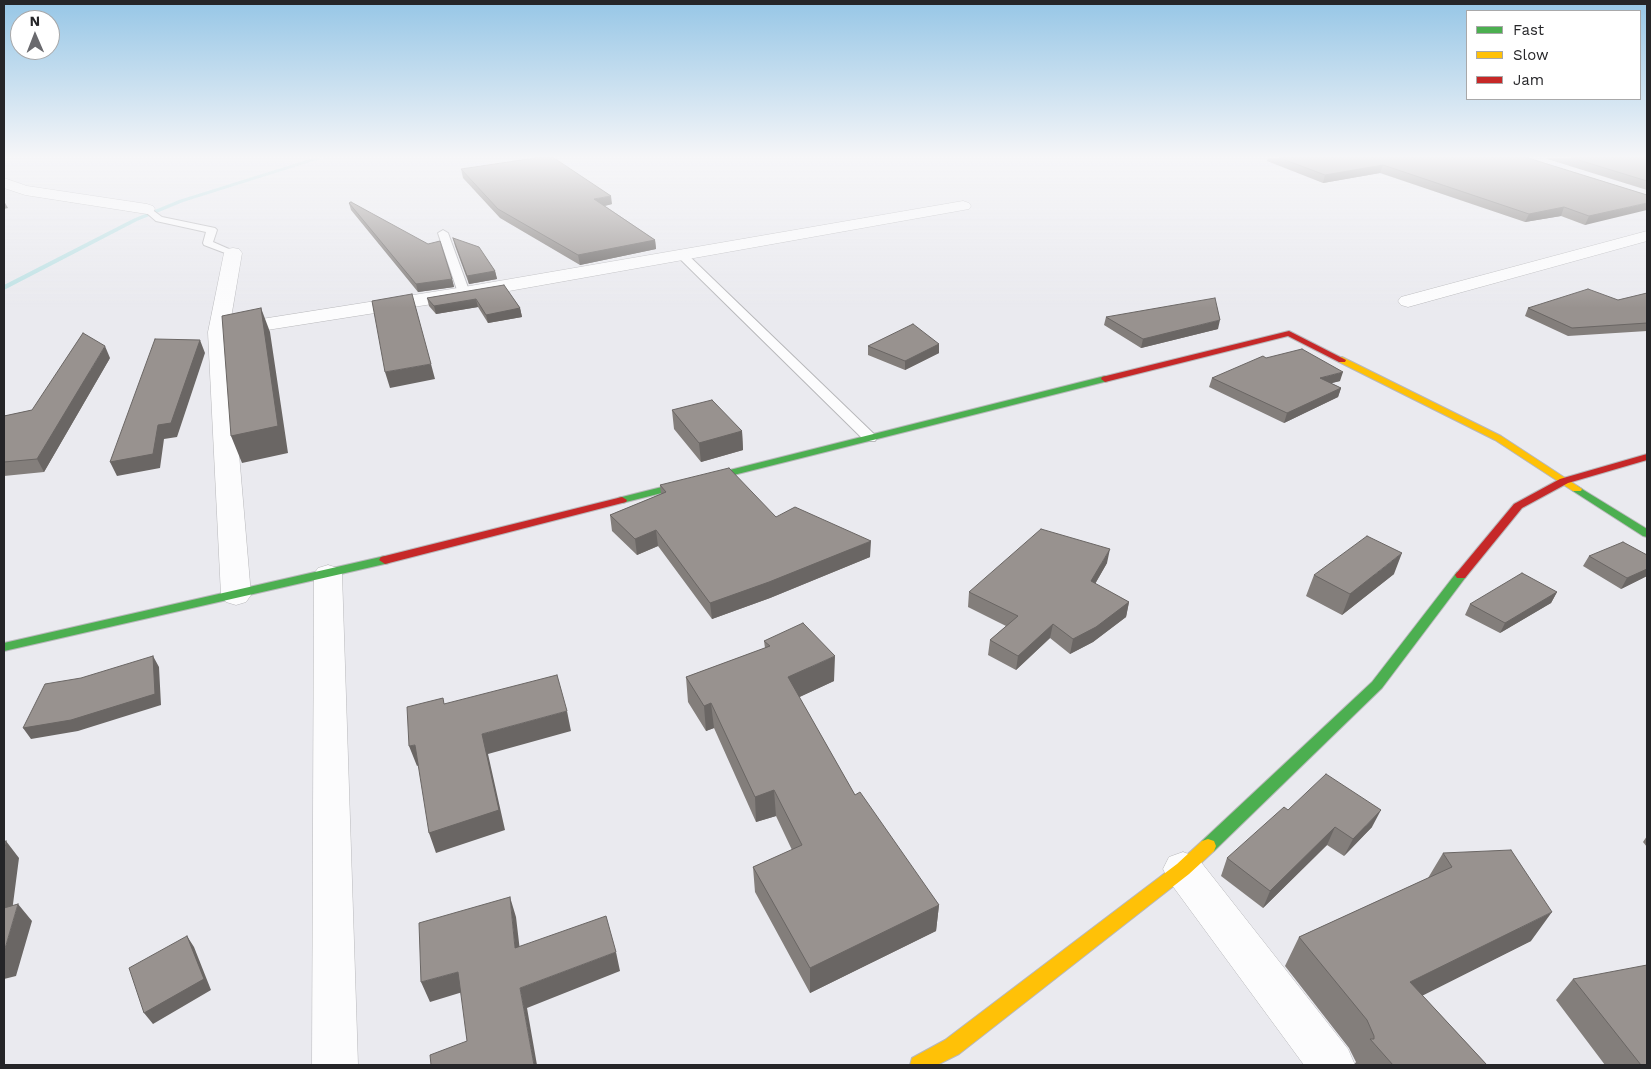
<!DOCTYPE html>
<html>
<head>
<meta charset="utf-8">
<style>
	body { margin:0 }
	#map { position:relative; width:1651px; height:1069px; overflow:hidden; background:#eaeaef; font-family:"Work Sans",sans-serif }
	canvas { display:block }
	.frame { position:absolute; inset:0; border:5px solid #252528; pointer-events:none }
	.legend { position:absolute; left:1466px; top:10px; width:175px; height:90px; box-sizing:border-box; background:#fff; border:1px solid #a8a8a9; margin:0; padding:6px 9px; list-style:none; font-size:15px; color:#252528 }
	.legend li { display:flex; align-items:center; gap:10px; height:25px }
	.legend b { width:25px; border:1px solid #a8a8a9 }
	.north { position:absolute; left:10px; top:10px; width:50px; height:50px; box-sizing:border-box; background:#fff; border:1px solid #a8a8a9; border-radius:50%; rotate:359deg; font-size:14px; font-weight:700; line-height:20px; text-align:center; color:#252528 }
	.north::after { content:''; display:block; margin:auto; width:18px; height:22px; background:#6a6a6e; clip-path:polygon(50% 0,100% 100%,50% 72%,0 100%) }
</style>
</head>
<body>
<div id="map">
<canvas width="1651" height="1069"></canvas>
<div class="frame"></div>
<ul class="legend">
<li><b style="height:6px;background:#4caf50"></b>Fast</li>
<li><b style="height:6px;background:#ffc107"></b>Slow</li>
<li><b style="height:6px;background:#c62828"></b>Jam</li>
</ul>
<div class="north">N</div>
</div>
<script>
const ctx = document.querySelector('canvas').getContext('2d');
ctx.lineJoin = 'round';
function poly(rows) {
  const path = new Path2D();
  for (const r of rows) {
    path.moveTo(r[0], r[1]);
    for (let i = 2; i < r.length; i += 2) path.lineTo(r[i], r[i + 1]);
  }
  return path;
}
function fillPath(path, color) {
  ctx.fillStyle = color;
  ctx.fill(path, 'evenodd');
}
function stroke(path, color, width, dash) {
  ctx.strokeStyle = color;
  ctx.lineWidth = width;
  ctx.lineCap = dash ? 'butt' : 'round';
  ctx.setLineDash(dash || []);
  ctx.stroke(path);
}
fillPath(poly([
	[313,158,323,158,183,202,137,221,4,290,4,285,133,219,179,200,313,158]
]), '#bce1e4');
const lane = poly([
	[147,206,162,217,215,228,217,230,213,242,238,253,233,256,204,245,203,243,206,232,156,221,142,209,147,206],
	[443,230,448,233,470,293,468,295,464,296,458,293,438,233,443,230],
	[682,252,686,253,875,435,877,438,875,441,865,441,678,257,677,255,678,253,682,252]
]);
const street = poly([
	[4,178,27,186,147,204,153,206,155,209,153,212,147,214,25,195,4,188,4,178],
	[963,201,969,203,971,206,969,209,464,299,229,336,251,595,246,602,236,605,226,602,221,595,208,332,224,253,227,249,233,248,239,249,242,253,230,324,464,287,963,201],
	[1647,231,1647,241,1408,307,1401,305,1398,301,1401,297,1647,231],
	[328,565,338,568,342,574,358,1065,312,1065,314,574,318,568,328,565],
	[1183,852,1197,857,1348,1049,1355,1065,1304,1065,1169,881,1163,869,1169,857,1183,852]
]);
const fast = poly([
	[1105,376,1108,377,1108,381,622,503,617,500,618,498,1105,376],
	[1577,486,1647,529,1647,537,1643,536,1573,491,1572,489,1577,486],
	[385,556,389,557,391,560,389,563,4,651,4,643,385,556],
	[1461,571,1467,575,1465,578,1382,688,1214,851,1208,853,1202,851,1200,846,1202,841,1372,682,1457,572,1461,571]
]);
const slow = poly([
	[1342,357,1501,436,1582,489,1581,491,1573,491,1495,440,1339,362,1339,358,1342,357],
	[1208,839,1214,841,1216,846,1214,851,1189,874,959,1054,937,1065,910,1065,912,1058,945,1040,1177,864,1202,841,1208,839]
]);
const jam = poly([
	[1289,331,1346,360,1345,362,1339,362,1288,336,1105,382,1101,379,1102,377,1289,331],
	[1647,454,1647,460,1568,483,1522,508,1465,578,1457,578,1455,575,1514,504,1560,479,1647,454],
	[622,497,627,500,626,502,385,564,379,560,381,557,622,497]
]);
stroke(lane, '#b8b8bb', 2);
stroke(street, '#b8b8bb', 1);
stroke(fast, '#b8b8bb', 2);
stroke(slow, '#b8b8bb', 2);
stroke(jam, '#b8b8bb', 2);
fillPath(lane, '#fcfcfd');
fillPath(street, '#fcfcfd');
fillPath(fast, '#4caf50');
fillPath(slow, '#ffc107');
fillPath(jam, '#c62828');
fillPath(poly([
	[1268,158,1528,158,1647,195,1585,225,1561,216,1525,222,1380,173,1323,183,1267,161],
	[1544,158,1647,158,1647,190],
	[461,169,612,204,605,206,655,240,656,249,580,265,500,218,463,178],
	[349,203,452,279,454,287,418,292,351,210],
	[453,238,495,271,497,279,469,284,455,246],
	[504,285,520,308,522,317,488,323,478,307,436,314,429,306,427,298],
	[1647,293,1647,331,1568,336,1525,316,1528,308,1618,300],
	[1106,317,1218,329,1141,348,1104,325],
	[939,344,939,353,905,370,868,355,868,346],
	[110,358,44,472,4,476,4,416,32,410],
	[1266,358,1340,381,1331,383,1341,388,1338,397,1284,423,1209,387,1212,378],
	[672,410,742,431,743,450,701,462,674,429],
	[660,485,776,517,870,557,770,598,712,619,658,546,637,555,612,531,610,515,661,494],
	[1647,555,1647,576,1621,589,1583,566,1589,556],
	[1107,563,1095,584,1129,602,1126,617,1093,642,1070,654,1050,638,1016,670,988,655,990,640,1006,626,968,607,969,592],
	[1394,574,1342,615,1306,596,1314,575],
	[1557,592,1551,603,1500,633,1465,615,1470,604],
	[764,641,834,681,799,697,855,795,939,905,936,931,810,993,755,892,753,867,792,850,776,816,756,822,714,728,706,731,688,702,686,677,765,648],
	[1288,810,1372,827,1344,856,1327,845,1263,908,1221,876,1227,858],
	[1647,836,1647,847,1643,842],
	[1443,853,1531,941,1422,995,1487,1065,1354,1065,1356,1062,1349,1048,1285,966,1299,937,1428,878],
	[1573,979,1647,1065,1605,1065,1556,1000]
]), '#837e7b');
fillPath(poly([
	[1383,165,1380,173,1323,183,1325,175],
	[611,196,612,204,595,208,594,199],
	[4,201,8,208,4,209],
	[1647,203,1647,210,1585,225,1589,216],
	[1564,207,1561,216,1525,222,1529,214],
	[655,240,656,249,580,265,578,255],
	[495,271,497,279,469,284,467,276],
	[452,279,454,287,418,292,416,284],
	[476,299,478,307,436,314,434,306],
	[261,308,270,332,288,453,242,463,231,436],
	[520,308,522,317,488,323,486,315],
	[1220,320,1218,329,1141,348,1143,339],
	[200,340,205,353,177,437,164,439,160,468,117,476,110,462,158,425],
	[939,344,939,353,905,370,905,361],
	[105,346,110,358,44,472,37,459],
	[431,364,435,379,390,388,385,372],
	[1343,372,1340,381,1317,387,1320,378],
	[1341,388,1338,397,1284,423,1287,413],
	[742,431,743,450,701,462,699,443],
	[656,530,658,546,637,555,635,539],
	[871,541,870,557,770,598,712,619,710,603],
	[1110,549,1107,563,1088,596,1091,581],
	[1402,553,1394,574,1342,615,1350,594],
	[1647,569,1647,576,1621,589,1627,578],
	[1557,592,1551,603,1500,633,1505,623],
	[1129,602,1126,617,1093,642,1070,654,1073,639],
	[1053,624,1050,638,1016,670,1018,656],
	[153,656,159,667,161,705,78,731,31,739,23,728],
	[835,656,834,681,789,702,788,677],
	[711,703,714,728,706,731,704,706],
	[567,711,571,731,488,754,505,830,436,853,429,833,482,734],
	[415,745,422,764,417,766,409,746],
	[774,790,776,816,756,822,755,797],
	[1381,810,1372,827,1344,856,1353,839],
	[1335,827,1327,845,1263,908,1270,891],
	[6,841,19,858,10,927,4,919,4,859],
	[510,897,516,917,522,968,515,948],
	[18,904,32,921,16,976,4,979,4,952],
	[939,905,936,931,810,993,810,968],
	[1552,912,1531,941,1392,1011,1410,982],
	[187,936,194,947,211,990,153,1024,144,1013],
	[616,952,620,971,527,1008,537,1065,534,1065,520,988],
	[458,972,466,991,430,1002,421,982]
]), '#6a6664');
const building = poly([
	[535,158,554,158,611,196,594,199,655,240,578,255,498,209,461,169,535,158],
	[1280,158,1528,158,1647,195,1647,203,1589,216,1564,207,1529,214,1383,165,1325,175,1280,158],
	[1572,158,1647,158,1647,181,1572,158],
	[351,202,428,244,440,241,452,279,416,284,349,203,351,202],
	[453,238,479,247,495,271,467,276,453,238],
	[504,285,520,308,486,315,476,299,434,306,427,298,504,285],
	[1588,289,1618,300,1647,293,1647,323,1572,328,1528,308,1588,289],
	[412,294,431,364,385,372,372,301,412,294],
	[1215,298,1220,320,1143,339,1106,317,1215,298],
	[261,308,278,426,231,436,222,316,261,308],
	[913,324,939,344,905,361,868,346,913,324],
	[83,333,105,346,37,459,4,462,4,416,32,410,83,333],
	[155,339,200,340,171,423,158,425,153,454,110,462,155,339],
	[1302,349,1343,372,1320,378,1341,388,1287,413,1212,378,1263,356,1266,358,1302,349],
	[712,400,742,431,699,443,672,410,712,400],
	[729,468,776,517,795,507,871,541,769,582,710,603,656,530,635,539,610,515,666,492,660,485,729,468],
	[1041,529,1110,549,1091,581,1129,602,1096,627,1073,639,1053,624,1018,656,990,640,1018,616,969,592,1041,529],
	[1367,536,1402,553,1350,594,1314,575,1367,536],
	[1623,542,1647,555,1647,569,1627,578,1589,556,1623,542],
	[1522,573,1557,592,1505,623,1470,604,1522,573],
	[803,623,835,656,788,677,855,795,860,792,939,905,810,968,753,867,802,845,774,790,755,797,711,703,704,706,686,677,770,646,764,641,803,623],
	[153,656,155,694,71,720,23,728,45,684,81,678,153,656],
	[557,675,567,711,482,734,499,810,429,833,415,745,409,746,407,707,443,698,444,704,557,675],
	[1326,774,1381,810,1353,839,1335,827,1270,891,1227,858,1284,807,1288,810,1326,774],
	[6,841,4,859,4,842,6,841],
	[1511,850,1552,912,1410,982,1487,1065,1393,1065,1370,1039,1374,1039,1374,1036,1367,1020,1299,937,1452,867,1443,853,1511,850],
	[510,897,515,948,606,916,616,952,520,988,534,1065,431,1065,430,1055,467,1041,458,972,421,982,419,923,510,897],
	[18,904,4,952,4,908,18,904],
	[187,936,204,979,144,1013,129,968,187,936],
	[1647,965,1647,1065,1641,1065,1573,979,1647,965]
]);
fillPath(building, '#98928f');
stroke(building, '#6a6664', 1);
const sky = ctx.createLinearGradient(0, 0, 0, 308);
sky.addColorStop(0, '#96c6e6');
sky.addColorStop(0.51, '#f6f6f8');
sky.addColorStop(1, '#f6f6f800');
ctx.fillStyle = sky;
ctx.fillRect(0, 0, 1651, 308);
</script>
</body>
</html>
